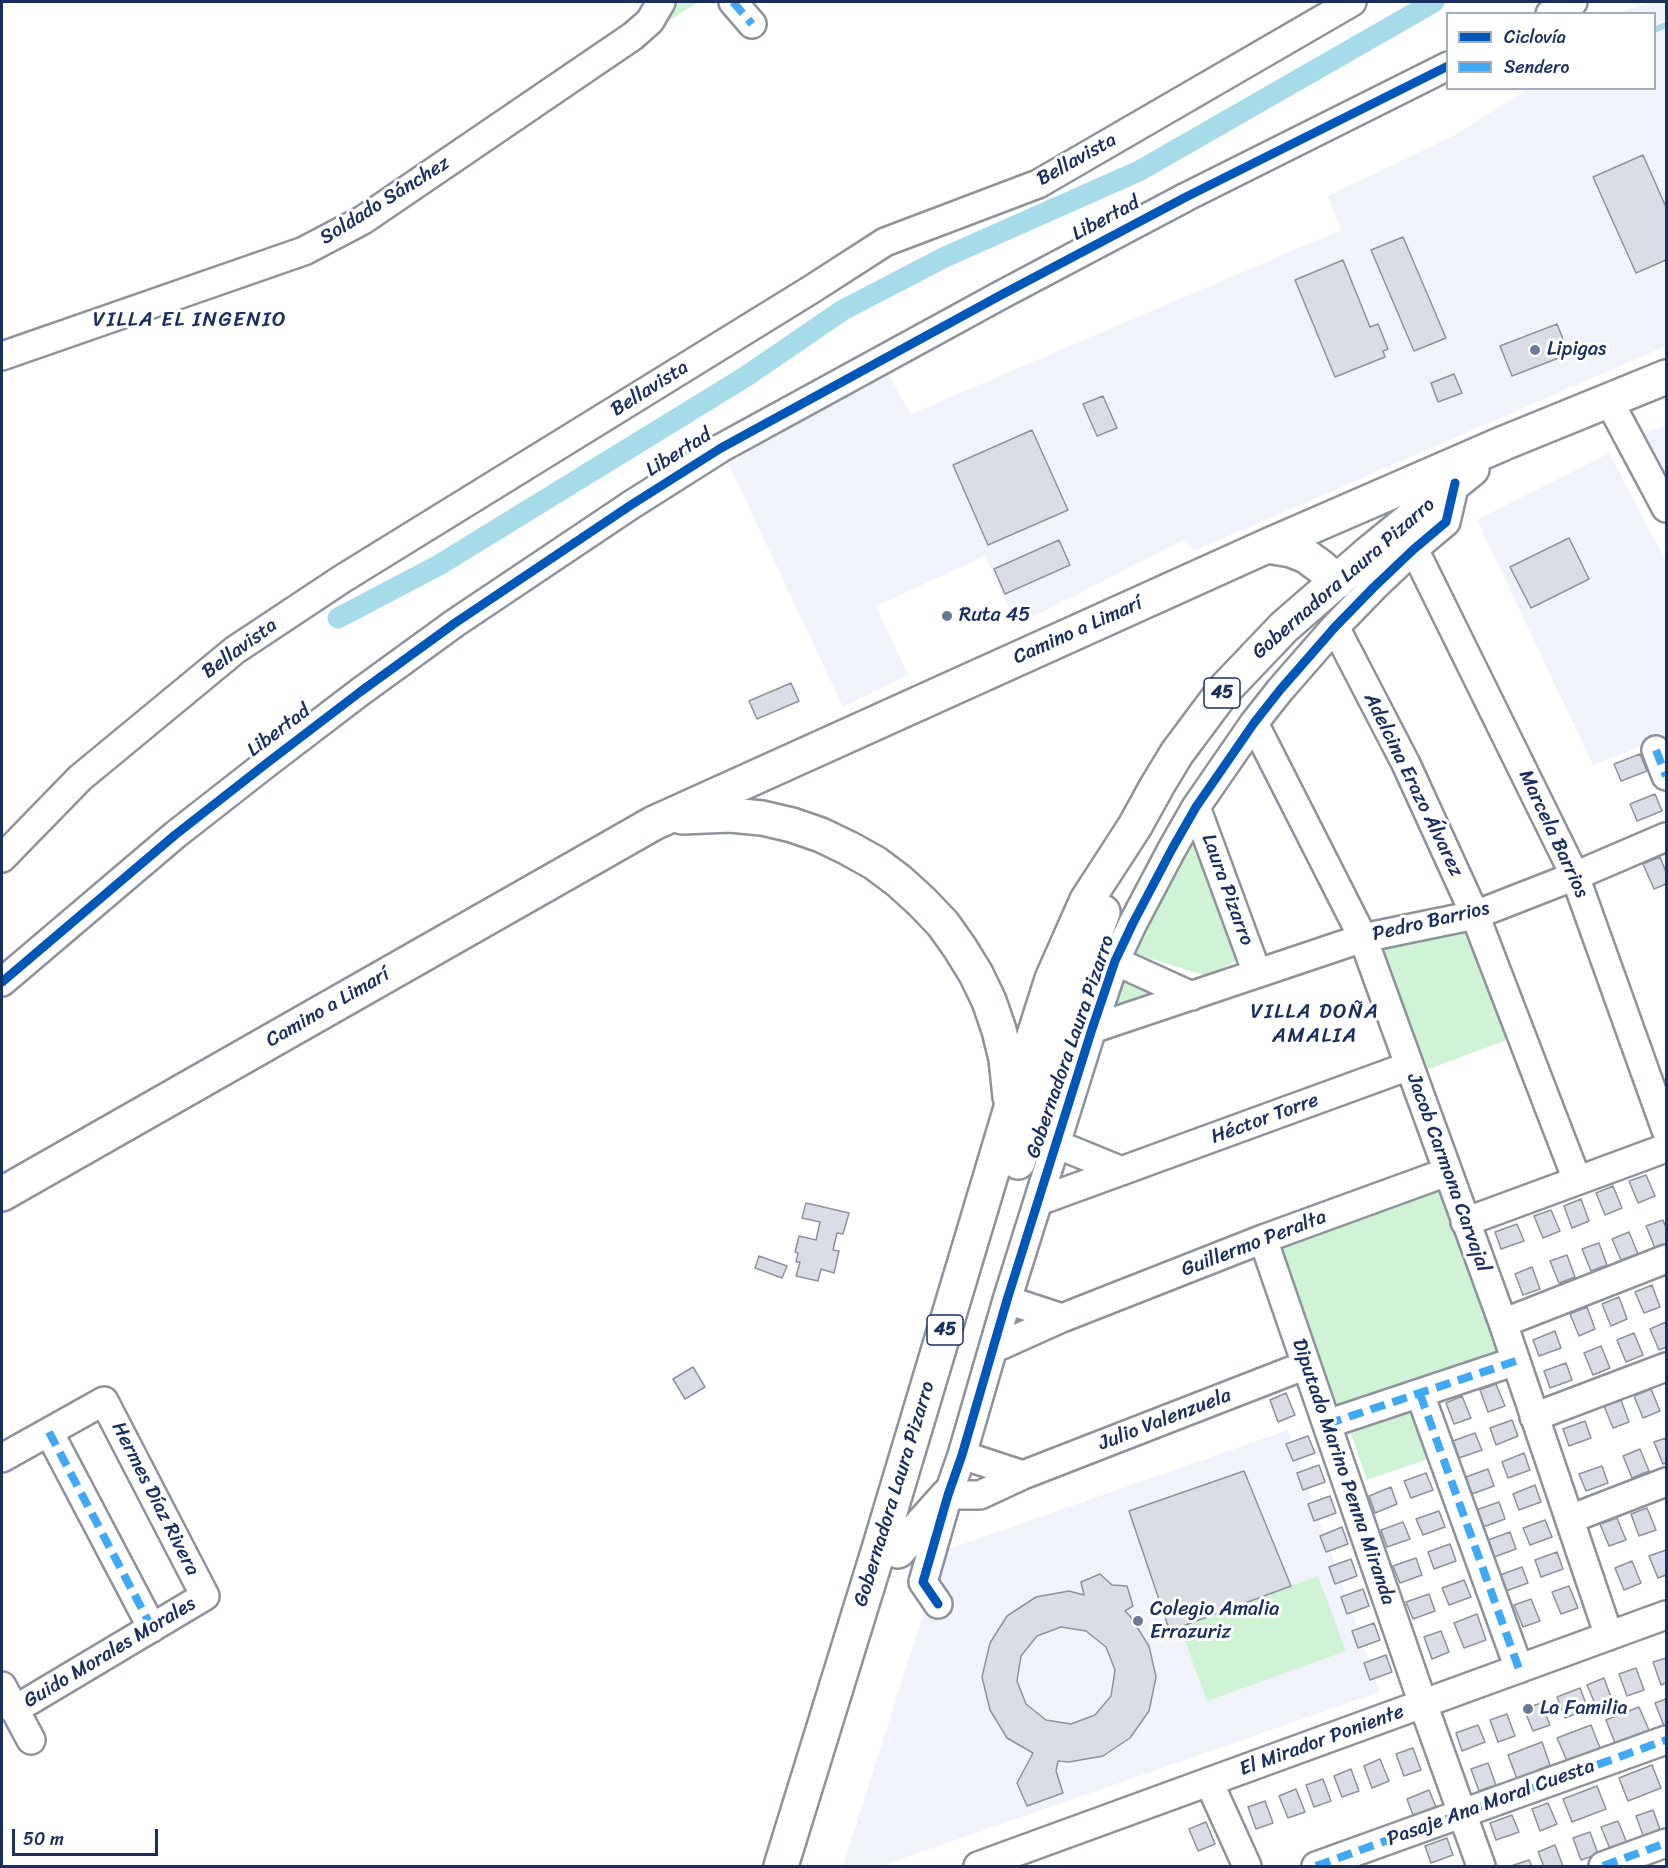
<!DOCTYPE html>
<html>
<head>
<meta charset="utf-8">
<style>
	body { margin:0 }
	#map { position:relative; width:1668px; height:1868px; overflow:hidden; background:#fff; font-family:Sriracha,sans-serif }
	canvas { display:block }
	.frame { position:absolute; inset:0; border:3px solid #1b2f5e; pointer-events:none }
	.legend { position:absolute; left:1446px; top:12px; width:210px; height:78px; box-sizing:border-box; background:#fff; border:2px solid #a4acbf; margin:0; padding:8px 10px; list-style:none; font-size:18px; color:#1b2f5e }
	.legend li { display:flex; align-items:center; gap:12px; height:30px }
	.legend b { width:30px; border:2px solid #a4acbf }
	.scale { position:absolute; left:12px; top:1829px; width:146px; height:27px; box-sizing:border-box; border:3px solid #1b2f5e; border-top:0; padding-left:8px; font-size:18px; line-height:21px; white-space:nowrap; color:#1b2f5e; -webkit-text-stroke:4px #fff; paint-order:stroke }
</style>
</head>
<body>
<div id="map">
<canvas width="1668" height="1868"></canvas>
<div class="frame"></div>
<ul class="legend">
<li><b style="height:8px;background:#0057b8"></b>Ciclovía</li>
<li><b style="height:8px;background:#3fa9f5"></b>Sendero</li>
</ul>
<div class="scale">50 m</div>
</div>
<script>
const ctx = document.querySelector('canvas').getContext('2d');
ctx.lineJoin = 'round';
function fillPath(path, color) {
  ctx.fillStyle = color;
  ctx.fill(path, 'evenodd');
}
function poly(rows) {
  const path = new Path2D();
  for (const r of rows) {
    path.moveTo(r[0], r[1]);
    for (let i = 2; i < r.length; i += 2) path.lineTo(r[i], r[i + 1]);
  }
  return path;
}
function stroke(path, color, width, dash) {
  ctx.strokeStyle = color;
  ctx.lineWidth = width;
  ctx.lineCap = dash ? 'butt' : 'round';
  ctx.setLineDash(dash || []);
  ctx.stroke(path);
}
function label(font, color, halo, rows, align = 'center') {
  ctx.font = font + ' Sriracha,sans-serif';
  ctx.lineWidth = 6;
  ctx.setLineDash([]);
  ctx.textBaseline = 'middle';
  ctx.strokeStyle = halo;
  ctx.fillStyle = color;
  for (const [text, x, y, turn = 0] of rows) {
    ctx.save();
    ctx.translate(x, y);
    ctx.rotate((+turn || 0) * Math.PI / 180);
    ctx.textAlign = isNaN(turn) ? turn : align;
    if (halo) ctx.strokeText(text, 0, 0);
    ctx.fillText(text, 0, 0);
    ctx.restore();
  }
}
fillPath(poly([
	[1649,2,1666,2,1666,346,1194,551,1184,540,1017,625,985,556,876,606,908,675,843,707,729,465,808,407,883,365,911,414,1341,230,1328,196,1455,135,1524,91,1529,88,1654,88,1654,14,1619,13],
	[1666,425,1666,477,1643,434],
	[1609,453,1666,561,1666,737,1593,765,1477,520],
	[1288,1430,1380,1692,881,1866,843,1866,943,1551]
]), '#f1f3fb');
fillPath(poly([
	[676,2,698,2,665,23],
	[1198,825,1238,960,1207,976,1133,953,1142,932],
	[1469,925,1512,1038,1421,1072,1375,945],
	[1121,982,1160,997,1107,1018],
	[1443,1187,1504,1355,1338,1412,1276,1245],
	[1416,1407,1434,1457,1367,1480,1350,1431],
	[1318,1576,1346,1651,1207,1701,1180,1627]
]), '#cff3d5');
stroke(poly([
	[1654,30,1666,25]
]), '#a6dce9', 6);
stroke(poly([
	[338,618,439,565,745,377,843,310,945,257,1139,171,1434,2]
]), '#a6dce9', 21);
const building = poly([
	[1643,155,1666,207,1666,260,1636,273,1593,177,1643,155],
	[1403,237,1446,338,1414,351,1371,250,1403,237],
	[1343,260,1370,327,1378,324,1388,349,1383,351,1385,357,1335,377,1295,280,1343,260],
	[1557,324,1569,354,1512,376,1500,346,1557,324],
	[1454,374,1462,393,1438,402,1431,383,1454,374],
	[1103,396,1117,428,1097,436,1083,404,1103,396],
	[1032,430,1068,510,988,545,953,465,1032,430],
	[1569,538,1589,579,1531,608,1510,567,1569,538],
	[1059,540,1070,565,1005,594,994,569,1059,540],
	[791,683,799,701,757,719,749,701,791,683],
	[1640,754,1647,771,1621,781,1614,764,1640,754],
	[1655,794,1662,811,1637,821,1630,804,1655,794],
	[1660,857,1666,872,1666,884,1654,889,1643,864,1660,857],
	[1646,1175,1655,1196,1638,1203,1629,1181,1646,1175],
	[1613,1186,1622,1208,1605,1215,1596,1193,1613,1186],
	[1581,1199,1589,1221,1572,1228,1564,1206,1581,1199],
	[806,1203,849,1213,843,1234,837,1233,833,1250,839,1251,834,1273,821,1269,818,1281,796,1276,800,1262,796,1262,798,1253,795,1252,799,1236,816,1240,820,1222,802,1218,806,1203],
	[1551,1210,1560,1231,1543,1238,1534,1216,1551,1210],
	[1663,1220,1666,1228,1666,1244,1655,1248,1646,1226,1663,1220],
	[1517,1224,1524,1241,1501,1249,1495,1232,1517,1224],
	[1629,1232,1638,1254,1621,1260,1612,1239,1629,1232],
	[1599,1243,1607,1265,1591,1271,1582,1249,1599,1243],
	[1567,1255,1575,1277,1559,1283,1550,1261,1567,1255],
	[759,1256,787,1266,782,1278,755,1268,759,1256],
	[1532,1267,1540,1289,1523,1295,1515,1274,1532,1267],
	[1652,1285,1660,1307,1644,1313,1635,1292,1652,1285],
	[1619,1297,1627,1319,1611,1326,1602,1304,1619,1297],
	[1587,1307,1595,1329,1579,1336,1570,1314,1587,1307],
	[1666,1322,1666,1347,1659,1350,1650,1329,1666,1322],
	[1555,1331,1561,1348,1539,1356,1533,1340,1555,1331],
	[1634,1333,1643,1355,1626,1362,1617,1340,1634,1333],
	[1601,1346,1610,1368,1593,1375,1584,1353,1601,1346],
	[1566,1363,1572,1380,1550,1388,1544,1371,1566,1363],
	[693,1367,705,1387,685,1399,673,1379,693,1367],
	[1496,1384,1505,1406,1488,1412,1480,1390,1496,1384],
	[1651,1389,1660,1411,1643,1418,1634,1396,1651,1389],
	[1286,1393,1295,1415,1278,1422,1270,1400,1286,1393],
	[1462,1396,1471,1418,1454,1424,1446,1403,1462,1396],
	[1621,1400,1629,1422,1613,1428,1604,1406,1621,1400],
	[1512,1420,1518,1436,1496,1445,1490,1428,1512,1420],
	[1585,1421,1591,1438,1569,1446,1563,1429,1585,1421],
	[1475,1433,1482,1450,1459,1458,1453,1441,1475,1433],
	[1308,1436,1315,1453,1293,1461,1286,1444,1308,1436],
	[1666,1438,1666,1463,1663,1464,1654,1442,1666,1438],
	[1640,1449,1649,1471,1632,1478,1623,1456,1640,1449],
	[1524,1453,1530,1470,1508,1478,1502,1462,1524,1453],
	[1319,1465,1325,1482,1303,1490,1297,1473,1319,1465],
	[1602,1466,1608,1483,1586,1491,1579,1474,1602,1466],
	[1488,1469,1494,1486,1472,1494,1466,1477,1488,1469],
	[1244,1471,1291,1586,1180,1627,1169,1629,1129,1511,1244,1471],
	[1426,1473,1433,1490,1411,1498,1404,1481,1426,1473],
	[1535,1485,1541,1502,1519,1510,1513,1494,1535,1485],
	[1391,1487,1397,1504,1375,1513,1369,1496,1391,1487],
	[1330,1496,1336,1513,1314,1521,1308,1504,1330,1496],
	[1499,1502,1505,1519,1483,1527,1476,1510,1499,1502],
	[1647,1508,1656,1530,1639,1536,1631,1514,1647,1508],
	[1439,1511,1445,1527,1423,1535,1416,1519,1439,1511],
	[1617,1518,1626,1540,1609,1546,1600,1524,1617,1518],
	[1545,1520,1552,1537,1530,1545,1523,1528,1545,1520],
	[1403,1522,1410,1539,1387,1547,1381,1530,1403,1522],
	[1342,1527,1348,1544,1326,1552,1320,1536,1342,1527],
	[1510,1532,1516,1549,1494,1557,1488,1540,1510,1532],
	[1450,1544,1456,1561,1434,1569,1428,1552,1450,1544],
	[1666,1550,1666,1575,1658,1578,1649,1556,1666,1550],
	[1557,1552,1563,1569,1541,1577,1535,1560,1557,1552],
	[1416,1558,1422,1575,1400,1583,1393,1566,1416,1558],
	[1351,1559,1357,1576,1335,1584,1329,1567,1351,1559],
	[1632,1561,1641,1583,1624,1590,1615,1568,1632,1561],
	[1522,1567,1528,1583,1506,1591,1500,1575,1522,1567],
	[1100,1574,1112,1585,1127,1586,1133,1606,1125,1611,1130,1616,1149,1646,1156,1677,1149,1711,1130,1738,1103,1756,1069,1762,1058,1761,1056,1771,1063,1793,1027,1806,1017,1783,1033,1753,1007,1738,990,1710,982,1677,990,1643,1007,1616,1036,1597,1069,1591,1084,1595,1081,1582,1100,1574],
	[1061,1627,1086,1631,1106,1647,1115,1670,1111,1696,1095,1715,1071,1724,1046,1720,1026,1704,1017,1681,1021,1656,1037,1636,1061,1627],
	[1464,1580,1471,1597,1449,1605,1442,1588,1464,1580],
	[1569,1586,1578,1608,1561,1614,1552,1592,1569,1586],
	[1363,1589,1369,1606,1347,1614,1341,1597,1363,1589],
	[1429,1594,1435,1611,1413,1619,1406,1602,1429,1594],
	[1531,1599,1540,1621,1523,1627,1514,1605,1531,1599],
	[1477,1614,1486,1640,1464,1648,1454,1623,1477,1614],
	[1374,1623,1380,1640,1358,1648,1352,1631,1374,1623],
	[1441,1631,1449,1652,1432,1659,1424,1637,1441,1631],
	[1386,1655,1392,1672,1370,1680,1364,1663,1386,1655],
	[1666,1658,1666,1683,1661,1685,1653,1662,1666,1658],
	[1636,1668,1644,1690,1627,1696,1619,1674,1636,1668],
	[1604,1678,1612,1700,1596,1706,1587,1685,1604,1678],
	[1580,1688,1588,1709,1565,1718,1557,1697,1580,1688],
	[1666,1699,1666,1725,1664,1726,1655,1703,1666,1699],
	[1541,1703,1550,1725,1533,1731,1524,1709,1541,1703],
	[1639,1707,1649,1730,1615,1743,1606,1720,1639,1707],
	[1507,1714,1515,1736,1498,1742,1490,1720,1507,1714],
	[1478,1725,1485,1742,1462,1751,1456,1733,1478,1725],
	[1591,1725,1600,1748,1567,1761,1557,1738,1591,1725],
	[1542,1742,1550,1765,1517,1779,1508,1755,1542,1742],
	[1413,1748,1421,1770,1404,1776,1396,1754,1413,1748],
	[1380,1759,1389,1781,1372,1788,1364,1766,1380,1759],
	[1488,1763,1496,1785,1479,1791,1471,1769,1488,1763],
	[1652,1765,1661,1788,1628,1801,1619,1778,1652,1765],
	[1351,1769,1359,1791,1342,1797,1334,1776,1351,1769],
	[1323,1779,1331,1801,1314,1807,1306,1785,1323,1779],
	[1597,1786,1606,1809,1572,1822,1563,1799,1597,1786],
	[1296,1789,1305,1812,1288,1818,1279,1796,1296,1789],
	[1429,1790,1436,1807,1413,1815,1407,1799,1429,1790],
	[1265,1801,1273,1823,1256,1829,1248,1807,1265,1801],
	[1548,1803,1557,1824,1540,1831,1532,1809,1548,1803],
	[1653,1810,1661,1832,1644,1838,1636,1816,1653,1810],
	[1512,1815,1519,1832,1496,1840,1490,1823,1512,1815],
	[1618,1821,1627,1843,1610,1849,1601,1827,1618,1821],
	[1206,1822,1215,1844,1198,1851,1189,1829,1206,1822],
	[1590,1832,1598,1854,1581,1860,1573,1838,1590,1832],
	[1447,1838,1453,1855,1431,1863,1425,1846,1447,1838],
	[1555,1845,1563,1866,1544,1866,1538,1852,1555,1845],
	[1529,1860,1532,1866,1511,1866,1529,1860]
]);
fillPath(building, '#dbdde6');
stroke(building, '#8e929a', 1.5);
const minor = poly([
	[733,2,752,24],
	[1550,14,1573,2],
	[2,356,304,251,363,220,633,36,650,21,661,2],
	[1609,401,1666,508],
	[1414,549,1575,876,1666,1130],
	[1335,627,1406,764,1475,915,1577,1180],
	[1254,723,1363,938,1503,1323,1609,1636],
	[1656,750,1666,776],
	[1196,807,1257,973],
	[2,858,80,778,235,650,342,579,812,289,885,242,1038,184,1352,2],
	[1115,961,1192,996],
	[2,982,175,835,267,763,360,692,455,623,631,505,721,448,1001,295,1186,197,1448,66],
	[1092,1029,1363,938,1475,915,1575,876,1666,837],
	[1056,1144,1122,1171],
	[1039,1201,1409,1066],
	[1465,1222,1666,1148],
	[1263,1239,1423,1704,1481,1866],
	[1007,1300,1062,1318],
	[1503,1323,1666,1259],
	[993,1349,1062,1318,1263,1239,1447,1172],
	[1420,1394,1519,1669],
	[1534,1417,1666,1367],
	[1327,1424,1516,1361],
	[49,1432,152,1628],
	[962,1455,1023,1475],
	[2,1458,104,1401,205,1596,14,1710],
	[948,1495,980,1495,1023,1475,1306,1365],
	[1570,1519,1666,1482],
	[938,1604,923,1582,948,1495,962,1455,1007,1300,1092,1029,1115,961,1133,923,1172,849,1196,807,1254,723,1280,690,1335,627,1374,587,1414,549,1446,522,1455,483],
	[2,1686,31,1740],
	[1209,1782,1247,1866],
	[978,1866,1666,1615],
	[1316,1866,1666,1740],
	[1603,1866,1666,1843]
]);
const major = poly([
	[1267,546,1291,550,1306,556,1321,567,1337,582],
	[682,817,730,815,762,818,792,825,821,835,848,848,875,863,899,881,922,902,943,924,960,948,976,974,989,1001,999,1030,1006,1059,1010,1097],
	[1018,1162,1075,990,1103,912],
	[2,1194,654,823,1267,546,1504,443,1666,377],
	[898,1551,948,1495],
	[781,1866,878,1552,1011,1108,1052,979,1087,900,1135,826,1157,786,1177,753,1224,690,1284,627,1369,553,1472,469]
]);
stroke(minor, '#8e929a', 32);
stroke(major, '#8e929a', 38);
stroke(minor, '#fff', 27);
stroke(major, '#fff', 33);
stroke(poly([
	[733,2,752,24],
	[1656,750,1666,776],
	[1420,1394,1519,1669],
	[1327,1424,1516,1361],
	[49,1432,152,1628],
	[1316,1866,1666,1740],
	[1603,1866,1666,1843]
]), '#3fa9f5', 8, [15, 8]);
stroke(poly([
	[2,982,175,835,267,763,360,692,455,623,631,505,721,448,1001,295,1186,197,1448,66],
	[938,1604,923,1582,948,1495,962,1455,1007,1300,1092,1029,1115,961,1133,923,1172,849,1196,807,1254,723,1280,690,1335,627,1374,587,1414,549,1446,522,1455,483]
]), '#0057b8', 9);
for (const [x, y, r, color] of [
	[1535,350,6,"#6b7896"],
	[947,616,6,"#6b7896"],
	[1138,1621,6,"#6b7896"],
	[1528,1709,6,"#6b7896"]
]) {
  const dot = new Path2D();
  dot.arc(x, y, r, 0, 2 * Math.PI);
  ctx.fillStyle = color;
  ctx.fill(dot);
  stroke(dot, '#fff', 2);
}
for (const [x, y, w] of [
	[1222,693,36],
	[945,1330,36]
]) {
  const box = new Path2D();
  box.roundRect(x - w / 2, y - 15, w, 30, 4.5);
  ctx.fillStyle = '#fff';
  ctx.fill(box);
  stroke(box, '#1b2f5e', 1.5);
}
label('bold 18px', '#1b2f5e', null, [
	["45",1222,693],
	["45",945,1330]
]);
label('20px', '#1b2f5e', '#fff', [
	["Bellavista",1077,160,-29],
	["Soldado Sánchez",385,201,-32],
	["Libertad",1106,219,-28],
	["Bellavista",650,389,-32],
	["Libertad",679,453,-32],
	["Gobernadora Laura Pizarro",1344,579,-41],
	["Camino a Limarí",1078,631,-24],
	["Bellavista",240,649,-36],
	["Libertad",279,731,-37],
	["Adelcina Erazo Álvarez",1413,785,64],
	["Marcela Barrios",1553,834,65],
	["Laura Pizarro",1227,890,70],
	["Pedro Barrios",1431,922,-13],
	["Camino a Limarí",328,1008,-30],
	["Gobernadora Laura Pizarro",1071,1047,-71],
	["Héctor Torre",1265,1119,-20],
	["Jacob Carmona Carvajal",1448,1173,70],
	["Guillermo Peralta",1254,1244,-21],
	["Julio Valenzuela",1165,1420,-21],
	["Diputado Marino Penna Miranda",1343,1472,71],
	["Gobernadora Laura Pizarro",895,1494,-73],
	["Hermes Díaz Rivera",155,1499,63],
	["Guido Morales Morales",110,1653,-31],
	["El Mirador Poniente",1322,1741,-20],
	["Pasaje Ana Moral Cuesta",1491,1803,-20]
]);
label('20px', '#1b2f5e', '#fff', [
	["Lipigas",1547,350],
	["Ruta 45",959,616],
	["Colegio Amalia",1150,1610],
	["Errazuriz",1150,1633],
	["La Familia",1540,1709]
], 'left');
ctx.letterSpacing = '1.5px';
label('21px', '#1b2f5e', '#fff', [
	["VILLA EL INGENIO",190,321],
	["VILLA DOÑA",1315,1013],
	["AMALIA",1315,1037]
]);
ctx.letterSpacing = '0px';
</script>
</body>
</html>
